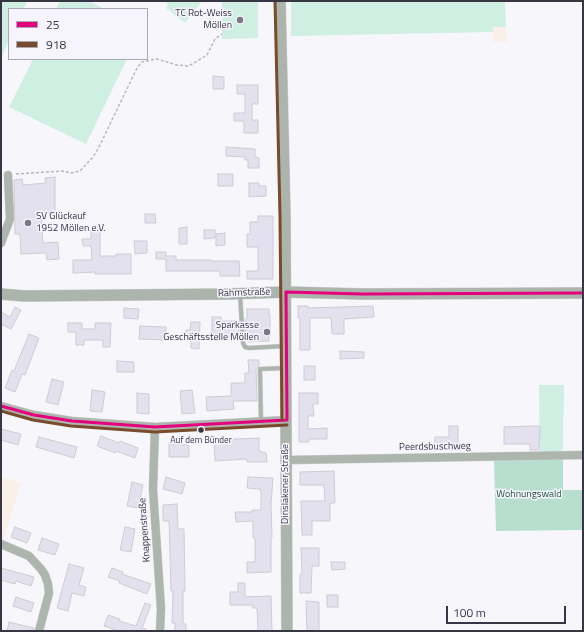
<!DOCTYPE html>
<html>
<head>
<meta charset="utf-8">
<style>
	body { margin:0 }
	#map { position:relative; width:584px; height:632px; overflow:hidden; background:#f7f7fb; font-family:"Titillium Web",sans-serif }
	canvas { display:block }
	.frame { position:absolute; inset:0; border:2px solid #383544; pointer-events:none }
	.legend { position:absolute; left:8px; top:8px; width:140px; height:52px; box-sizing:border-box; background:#f6f5fd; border:1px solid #aaa8b3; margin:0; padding:5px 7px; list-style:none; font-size:12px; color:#383544 }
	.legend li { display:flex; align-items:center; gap:8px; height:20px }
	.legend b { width:20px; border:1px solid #aaa8b3 }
	.scale { position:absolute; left:446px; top:606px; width:120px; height:18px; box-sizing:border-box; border:2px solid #383544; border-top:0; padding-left:5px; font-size:12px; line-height:14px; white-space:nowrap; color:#383544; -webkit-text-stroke:3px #f6f5fd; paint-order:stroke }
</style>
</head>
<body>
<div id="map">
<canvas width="584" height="632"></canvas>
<div class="frame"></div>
<ul class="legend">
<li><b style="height:5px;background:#e5007d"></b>25</li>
<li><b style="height:5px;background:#7a4b2a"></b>918</li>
</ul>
<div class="scale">100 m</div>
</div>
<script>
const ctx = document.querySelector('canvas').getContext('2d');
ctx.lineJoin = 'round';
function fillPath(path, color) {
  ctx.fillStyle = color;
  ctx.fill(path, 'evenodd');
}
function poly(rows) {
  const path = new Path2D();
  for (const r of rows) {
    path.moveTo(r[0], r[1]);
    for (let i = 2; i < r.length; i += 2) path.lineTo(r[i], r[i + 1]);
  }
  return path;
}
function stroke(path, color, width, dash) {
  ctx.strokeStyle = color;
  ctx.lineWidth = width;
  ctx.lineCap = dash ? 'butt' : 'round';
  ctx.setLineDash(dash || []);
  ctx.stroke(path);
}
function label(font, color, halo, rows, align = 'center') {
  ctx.font = font + ' "Titillium Web",sans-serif';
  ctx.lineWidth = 3;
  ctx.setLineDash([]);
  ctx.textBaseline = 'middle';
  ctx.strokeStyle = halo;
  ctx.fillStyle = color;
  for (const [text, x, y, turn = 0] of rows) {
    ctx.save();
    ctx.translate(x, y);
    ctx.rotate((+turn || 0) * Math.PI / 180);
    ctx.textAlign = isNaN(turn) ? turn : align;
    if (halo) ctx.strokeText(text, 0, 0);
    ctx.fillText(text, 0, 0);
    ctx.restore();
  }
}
fillPath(poly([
	[493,27,506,27,507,42,493,42]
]), '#fbefe9');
fillPath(poly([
	[1,477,21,483,3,540,1,539]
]), '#f9f0e7');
fillPath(poly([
	[1,1,27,1,24,9,9,9,9,40,1,58],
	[60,1,89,1,105,9,56,9],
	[164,1,202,1,185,23,166,8,168,4],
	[222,1,258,1,258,38,222,39],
	[291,1,505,1,506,27,493,27,493,32,291,36],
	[33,59,127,59,86,144,9,107],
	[539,385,564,385,563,449,559,452,540,452]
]), '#ceefe2');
fillPath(poly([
	[563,458,563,490,583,490,583,530,496,531,494,460]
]), '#b7dece');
const building = poly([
	[213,76,224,77,224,89,213,89,213,76],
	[237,85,258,85,258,104,252,104,252,120,258,120,258,133,244,133,244,121,234,121,234,113,245,113,245,94,237,94,237,85],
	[226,147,255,149,255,157,259,158,259,168,248,168,248,160,245,160,245,157,226,156,226,147],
	[218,174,233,174,233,186,218,186,218,174],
	[55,177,55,212,41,213,43,243,58,242,59,259,47,260,46,253,21,254,20,234,15,234,14,180,22,179,23,185,46,183,45,178,55,177],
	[249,183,259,183,259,186,266,186,266,196,249,197,249,183],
	[145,214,155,214,156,223,145,223,145,214],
	[258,216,273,216,273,279,247,279,247,271,258,271,258,247,247,247,247,234,250,234,250,222,258,222,258,216],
	[187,227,187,244,179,244,179,228,187,227],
	[91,230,100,230,100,256,116,256,116,254,131,254,131,274,95,274,95,272,73,273,73,260,92,260,91,246,83,246,82,239,91,239,91,230],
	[204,230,215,230,215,238,204,239,204,230],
	[225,233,225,245,216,246,216,234,225,233],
	[134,241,147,241,147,253,135,254,134,241],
	[156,252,166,252,166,256,176,256,176,260,211,260,211,261,239,261,240,276,220,276,220,271,166,271,166,259,156,259,156,252],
	[298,306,308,306,308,308,373,306,374,317,344,319,344,334,332,334,331,318,310,318,310,350,300,350,300,318,298,318,298,306],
	[15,307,21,310,11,329,1,324,1,312,10,317,15,307],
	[124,308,139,309,138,319,124,318,124,308],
	[247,309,269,309,269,314,270,314,270,336,268,336,269,341,248,342,248,337,246,337,245,320,247,317,247,309],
	[212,317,221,317,221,321,238,321,239,337,212,338,212,317],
	[191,322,200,322,199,349,191,348,191,338,185,338,186,330,190,330,191,322],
	[68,323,82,323,82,329,95,329,95,323,111,323,110,347,103,347,103,340,84,340,84,345,76,345,76,332,68,332,68,323],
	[140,326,166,327,166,340,139,339,140,326],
	[29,334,39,338,25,375,22,374,15,392,5,388,12,370,14,371,29,334],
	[340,351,364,352,364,358,340,359,340,351],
	[248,360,259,360,259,366,256,369,257,401,233,401,234,409,207,411,206,397,231,396,231,383,245,383,245,373,249,373,248,360],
	[117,361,134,362,134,372,117,372,117,361],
	[304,366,315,366,315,380,304,380,304,366],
	[52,379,64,382,58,405,46,402,52,379],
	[92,390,105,392,102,412,90,411,92,390],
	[192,390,195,413,182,414,180,391,192,390],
	[137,393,149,394,149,414,137,413,137,393],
	[299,393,318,393,318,404,313,404,314,416,308,416,308,429,327,428,327,439,309,439,309,442,299,442,299,393],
	[449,426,458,426,458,450,435,450,435,437,449,437,449,426],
	[533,426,540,426,539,450,530,450,530,444,504,444,504,427,533,426],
	[1,429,21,434,18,445,1,440,1,429],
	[101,436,119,443,120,441,138,448,135,458,116,451,115,453,97,446,101,436],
	[39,437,77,447,74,458,36,447,39,437],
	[259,438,259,451,266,453,267,462,247,462,247,459,215,461,214,440,259,438],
	[169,444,189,445,189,457,169,457,169,444],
	[334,471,335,503,330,503,330,521,312,521,312,535,302,535,301,501,325,501,324,485,300,485,300,472,334,471],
	[166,477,185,483,182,494,163,489,166,477],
	[248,477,273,478,271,504,272,538,271,538,271,572,247,573,247,562,255,562,255,538,253,538,253,521,236,522,235,512,252,512,252,510,261,510,261,493,260,489,247,488,248,477],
	[132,482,143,485,138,508,127,506,132,482],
	[177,504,178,529,184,529,185,591,183,591,183,624,186,624,186,631,175,631,175,623,172,623,173,591,171,591,169,521,163,521,163,505,177,504],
	[15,527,31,533,27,543,11,537,15,527],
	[125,527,135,529,131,552,120,550,125,527],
	[42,538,59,544,55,555,38,550,42,538],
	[301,548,319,548,319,566,312,566,311,593,300,593,300,574,302,574,301,548],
	[331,562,345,562,345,569,332,570,331,562],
	[69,564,84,568,79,585,86,587,84,596,72,593,68,611,57,608,69,564],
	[1,568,34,577,31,586,16,581,15,584,1,580,1,568],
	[112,568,123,572,122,574,151,584,147,594,119,583,120,581,108,577,112,568],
	[238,583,245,583,245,597,271,596,272,631,258,631,257,608,253,608,253,605,230,605,230,592,238,592,238,583],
	[327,595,338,595,338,607,327,607,327,595],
	[16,597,34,603,31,612,13,606,16,597],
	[306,601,319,602,319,631,307,631,306,601],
	[145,603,151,605,142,628,146,629,146,631,119,631,104,626,108,615,120,619,119,621,136,626,145,603],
	[9,622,34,628,34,631,7,631,9,622]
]);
fillPath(building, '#e3e1ed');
stroke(building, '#cdcbd3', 1);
const lane = poly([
	[240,294,243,343,245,347,249,348,285,346],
	[261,422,260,369,286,368]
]);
const street = poly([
	[1,243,10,219,8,175],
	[1,406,34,415,72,421,155,427,287,420],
	[155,427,153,489,161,609,160,631],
	[287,460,583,455],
	[1,544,29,556,41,569,45,575,48,584,49,593,39,631]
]);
const secondary = poly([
	[280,1,285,216,287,631],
	[1,294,24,296,229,294,286,292,362,294,583,293]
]);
stroke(lane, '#d2d1d6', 5);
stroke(street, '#d2d1d6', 9);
stroke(secondary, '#d2d1d6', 12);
stroke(poly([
	[16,174,62,171,71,173,80,171,93,157,98,149,137,68,142,62,157,59,177,65,189,66,207,55,215,39,222,34]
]), '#b5bab5', 1.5, [3, 2]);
stroke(lane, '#adb6ad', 4);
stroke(street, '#adb6ad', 8);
stroke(secondary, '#acb5ac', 11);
stroke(poly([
	[286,292,362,294,583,293],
	[286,292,287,420],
	[1,406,34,415,72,421,155,427,287,420]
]), '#e5007d', 3);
stroke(poly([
	[275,1,280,216,282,420],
	[1,411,33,420,71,426,155,432,287,425]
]), '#7a4b2a', 3);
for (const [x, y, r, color] of [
	[240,20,4,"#7b7984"],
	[28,223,4,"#7b7984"],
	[267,332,4,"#7b7984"],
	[201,430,3.5,"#383544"]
]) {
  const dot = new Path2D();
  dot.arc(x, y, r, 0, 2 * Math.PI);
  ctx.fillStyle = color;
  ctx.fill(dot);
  stroke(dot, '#f6f5fd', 1.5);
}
label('9px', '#383544', '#f6f5fd', [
	["Auf dem Bünder",201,441]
]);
label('10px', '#383544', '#f6f5fd', [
	["TC Rot-Weiss",232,14],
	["Möllen",232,26],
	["SV Glückauf",36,217,"left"],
	["1952 Möllen e.V.",36,229,"left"],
	["Sparkasse",259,326],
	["Geschäftsstelle Möllen",259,338]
], 'right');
label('10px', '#383544', '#f6f5fd', [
	["Rahmstraße",244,293,-2],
	["Peerdsbuschweg",435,447,-1],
	["Dinslakener Straße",286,484,-90],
	["Knappenstraße",145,530,-94]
]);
label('10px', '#1a523d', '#f6f5fd', [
	["Wohnungswald",529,495]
]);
</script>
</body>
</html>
